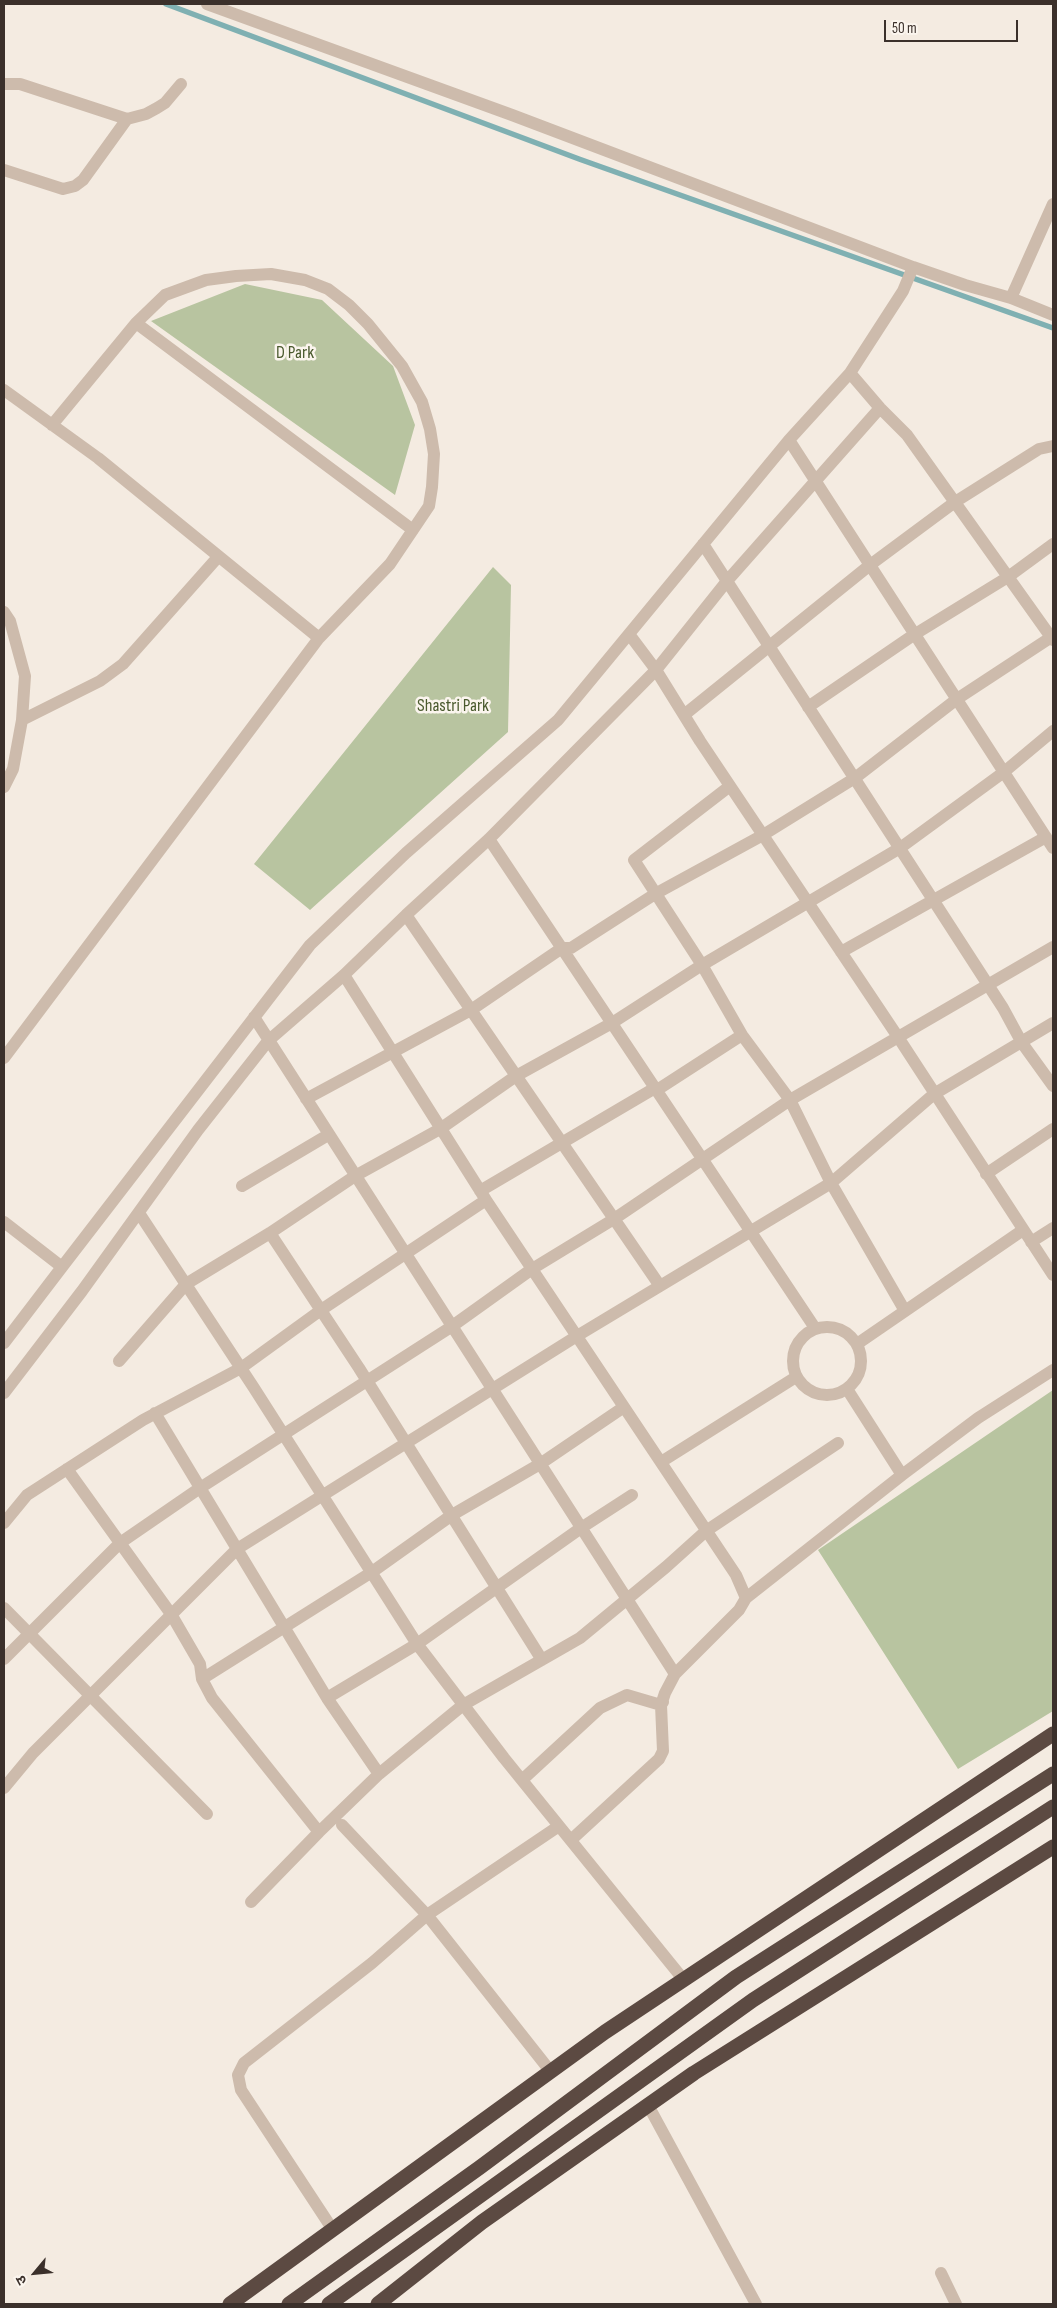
<!DOCTYPE html>
<html>
<head>
<meta charset="utf-8">
<style>
	body { margin:0 }
	#map { position:relative; width:1057px; height:2308px; overflow:hidden; background:#f4ebe1; font-family:"Sofia Sans Condensed","Noto Sans Devanagari",sans-serif }
	canvas { display:block }
	.frame { position:absolute; inset:0; border:5px solid #3b302b; pointer-events:none }
	.north { position:absolute; left:10px; top:2248px; width:50px; height:50px; -webkit-text-stroke:4px #fbf5ee; paint-order:stroke; rotate:242deg; font-size:14px; font-weight:700; line-height:20px; text-align:center; color:#3b302b }
	.north::after { content:''; display:block; margin:auto; width:18px; height:22px; background:#3b302b; clip-path:polygon(50% 0,100% 100%,50% 72%,0 100%) }
	.scale { position:absolute; left:884px; top:20px; width:134px; height:22px; box-sizing:border-box; border:2px solid #3b302b; border-top:0; padding-left:6px; font-size:15px; line-height:18px; white-space:nowrap; color:#3b302b; -webkit-text-stroke:4px #fbf5ee; paint-order:stroke }
</style>
</head>
<body>
<div id="map">
<canvas width="1057" height="2308"></canvas>
<div class="frame"></div>
<div class="north">उ</div>
<div class="scale">50 m</div>
</div>
<script>
const ctx = document.querySelector('canvas').getContext('2d');
ctx.lineJoin = 'round';
function fillPath(path, color) {
  ctx.fillStyle = color;
  ctx.fill(path, 'evenodd');
}
function poly(rows) {
  const path = new Path2D();
  for (const r of rows) {
    if (r.length === 3) {
      path.moveTo(r[0] + r[2], r[1]);
      path.arc(r[0], r[1], r[2], 0, 2 * Math.PI);
      continue;
    }
    path.moveTo(r[0], r[1]);
    for (let i = 2; i < r.length; i += 2) path.lineTo(r[i], r[i + 1]);
  }
  return path;
}
function stroke(path, color, width, dash) {
  ctx.strokeStyle = color;
  ctx.lineWidth = width;
  ctx.lineCap = dash ? 'butt' : 'round';
  ctx.setLineDash(dash || []);
  ctx.stroke(path);
}
function label(font, color, halo, rows, align = 'center') {
  ctx.font = font + ' "Sofia Sans Condensed",sans-serif';
  ctx.lineWidth = 5;
  ctx.setLineDash([]);
  ctx.textBaseline = 'middle';
  ctx.strokeStyle = halo;
  ctx.fillStyle = color;
  for (const [text, x, y, turn = 0] of rows) {
    ctx.save();
    ctx.translate(x, y);
    ctx.rotate((+turn || 0) * Math.PI / 180);
    ctx.textAlign = isNaN(turn) ? turn : align;
    if (halo) ctx.strokeText(text, 0, 0);
    ctx.fillText(text, 0, 0);
    ctx.restore();
  }
}
fillPath(poly([
	[245,284,322,300,393,366,415,425,395,495,151,321],
	[493,567,511,585,508,732,310,910,254,864],
	[1053,1390,1053,1711,958,1769,818,1550]
]), '#b8c4a0');
stroke(poly([
	[166,4,579,159,1053,328]
]), '#7fb0b2', 5.5);
stroke(poly([
	[207,4,512,115,913,267,965,285,1011,298,1053,315],
	[4,84,20,84,127,119],
	[4,170,63,189,75,186,83,180,127,119,146,114,157,108,165,103,181,84],
	[1011,298,1053,204],
	[136,323,413,530],
	[850,373,880,408,907,435,1053,640],
	[4,390,98,458,319,638],
	[789,440,1053,848],
	[703,544,1003,1008,1022,1043,1053,1086],
	[4,612,10,621,25,676,22,720,13,769,4,787],
	[629,634,656,670,700,741,898,1037,1053,1275],
	[808,707,912,636,1008,577,1053,544],
	[684,715,870,565,955,502,1039,449,1053,446],
	[22,720,100,681,123,664,218,557],
	[730,786,634,860,702,965,742,1035,790,1100,831,1183,905,1311],
	[489,839,815,1328],
	[406,915,660,1286],
	[841,952,1046,837],
	[344,975,486,1200,736,1575,746,1598,739,1610,675,1674,665,1693,661,1705,663,1751,659,1759,571,1840],
	[254,1017,675,1674],
	[4,1058,319,638,390,564,429,506,432,487,434,454,430,429,422,402,402,366,368,324,349,305,328,289,305,280,271,274,236,276,206,280,165,295,136,323,52,425],
	[306,1099,471,1010,562,948,571,948,655,894,763,835,855,778,957,699,1053,636],
	[986,1174,1053,1129],
	[242,1186,328,1135],
	[480,1191,655,1088,657,1090,742,1035],
	[139,1213,254,1388,417,1644,504,1758,683,1979],
	[4,1222,62,1267,310,945,406,853,558,720,789,440,850,373,903,291,913,267],
	[270,1233,359,1368,542,1660],
	[1031,1242,1053,1228],
	[827,1361,34],
	[4,1343,62,1267],
	[857,1344,1023,1230],
	[119,1361,186,1284,270,1233,355,1176,440,1129,516,1076,612,1023,702,965,900,848,1004,772,1053,731],
	[847,1389,902,1475],
	[4,1393,82,1291,198,1130,268,1041,344,975,406,915,489,839,656,670,727,581,880,408],
	[155,1413,327,1698,379,1774],
	[661,1462,796,1377],
	[67,1469,171,1614,200,1664,202,1679,212,1698,319,1832],
	[4,1523,27,1495,143,1420,241,1368,321,1310,486,1200],
	[746,1598,902,1475,978,1418,1053,1370],
	[4,1608,207,1814],
	[4,1659,120,1543,200,1488,451,1327,532,1269,614,1219,790,1100,1053,947],
	[202,1679,372,1572,452,1515,540,1464,624,1407],
	[327,1698,417,1644,581,1528,632,1495],
	[522,1780,600,1708,627,1695,661,1705,663,1702],
	[4,1788,33,1753,237,1549,577,1336,831,1183,934,1094,1053,1023],
	[342,1825,427,1915,551,2072],
	[251,1902,319,1832,379,1774,463,1705,580,1638,666,1567,706,1531,838,1443],
	[648,2105,756,2304],
	[333,2230,241,2090,238,2075,244,2063,372,1963,427,1915,559,1826],
	[941,2273,956,2304]
]), '#cdbbac', 12);
stroke(poly([
	[230,2304,605,2032,1053,1734],
	[289,2304,479,2168,736,1977,1053,1774],
	[329,2304,753,2000,1053,1807],
	[378,2304,482,2222,694,2073,1053,1847]
]), '#5c4a42', 15);
label('18px', '#4a5a2e', '#fbf5ee', [
	["D Park",295,353],
	["Shastri Park",453,706]
]);
</script>
</body>
</html>
